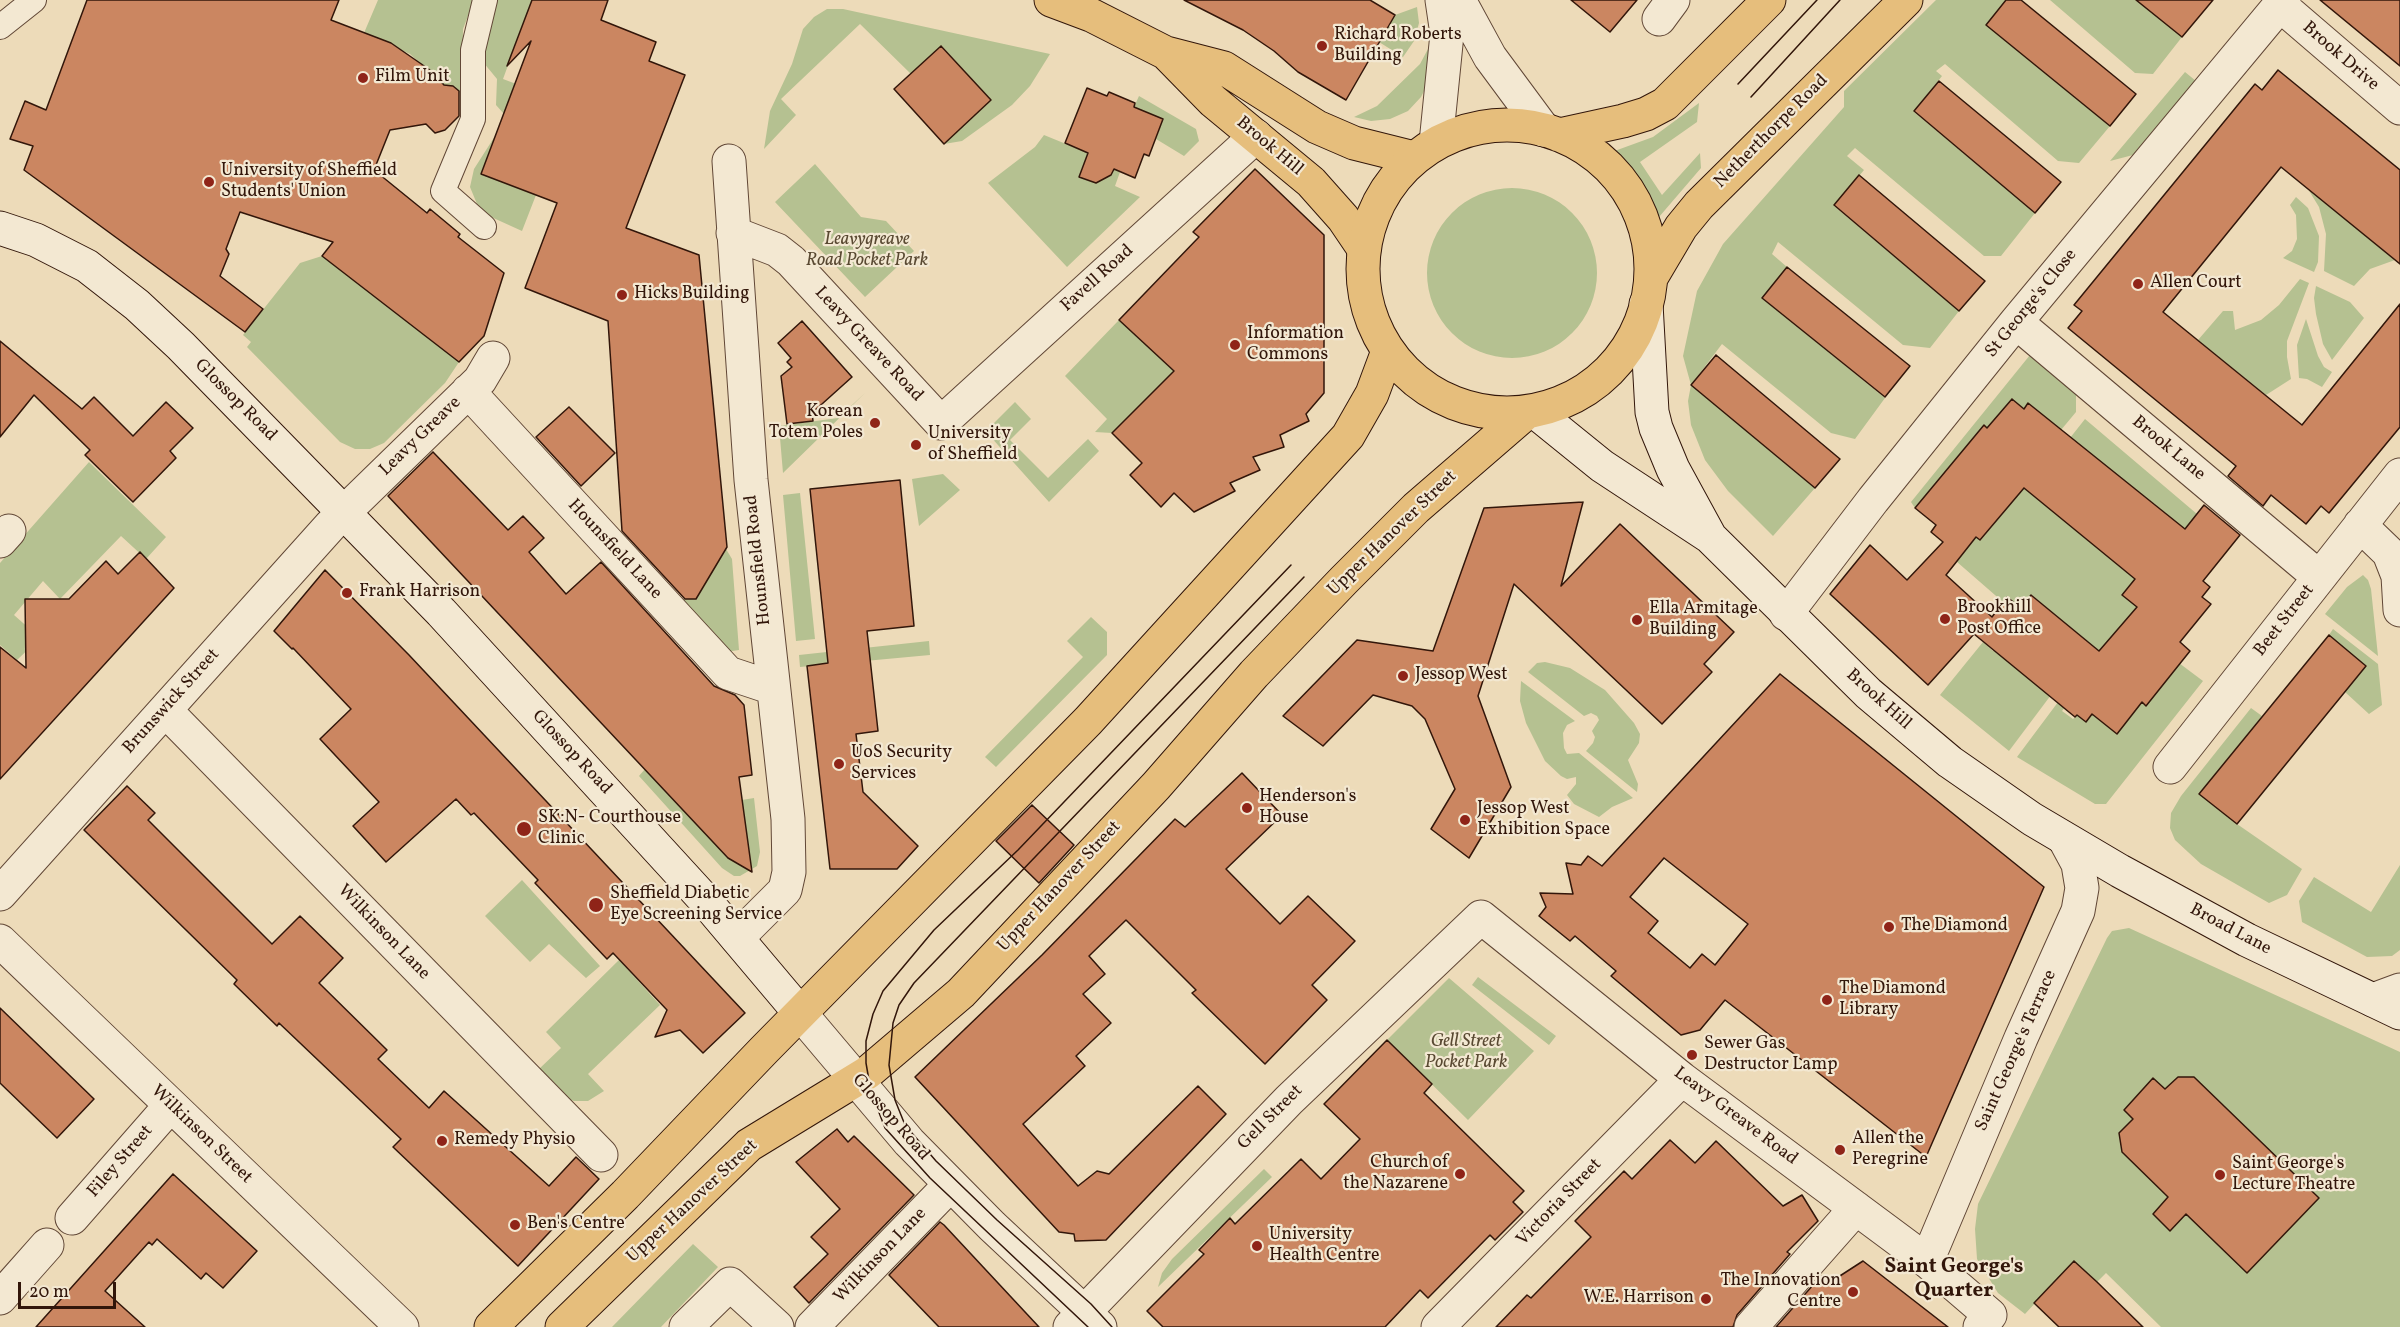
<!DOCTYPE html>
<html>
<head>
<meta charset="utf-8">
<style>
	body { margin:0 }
	#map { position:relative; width:2400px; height:1327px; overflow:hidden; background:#eddbb9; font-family:Vollkorn,serif }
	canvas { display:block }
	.scale { position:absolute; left:18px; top:1282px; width:98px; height:27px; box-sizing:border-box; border:3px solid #32160a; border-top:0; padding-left:8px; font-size:18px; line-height:21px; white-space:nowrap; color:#32160a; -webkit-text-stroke:4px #f3e8d2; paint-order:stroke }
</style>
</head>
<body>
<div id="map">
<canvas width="2400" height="1327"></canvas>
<div class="scale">20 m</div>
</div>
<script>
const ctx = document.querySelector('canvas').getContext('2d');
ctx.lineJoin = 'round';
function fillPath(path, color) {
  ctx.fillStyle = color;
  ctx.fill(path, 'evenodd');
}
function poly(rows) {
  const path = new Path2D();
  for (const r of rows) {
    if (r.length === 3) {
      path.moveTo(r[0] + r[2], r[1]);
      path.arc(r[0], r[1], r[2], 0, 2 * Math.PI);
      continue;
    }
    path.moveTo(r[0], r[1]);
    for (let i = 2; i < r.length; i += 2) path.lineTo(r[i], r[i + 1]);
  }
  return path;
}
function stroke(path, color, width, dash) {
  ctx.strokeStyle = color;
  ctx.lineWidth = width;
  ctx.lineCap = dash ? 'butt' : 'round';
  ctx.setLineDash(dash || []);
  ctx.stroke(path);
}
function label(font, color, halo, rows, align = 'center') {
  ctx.font = font + ' Vollkorn,serif';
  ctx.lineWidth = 4.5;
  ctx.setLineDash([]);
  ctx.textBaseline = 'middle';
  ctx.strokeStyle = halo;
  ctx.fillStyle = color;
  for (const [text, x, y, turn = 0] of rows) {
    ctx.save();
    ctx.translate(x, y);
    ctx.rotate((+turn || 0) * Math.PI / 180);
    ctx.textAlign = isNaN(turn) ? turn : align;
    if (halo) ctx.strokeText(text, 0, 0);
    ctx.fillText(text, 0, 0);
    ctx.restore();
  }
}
fillPath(poly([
	[378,0,474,0,463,29,462,88,459,93,452,86,445,86,410,54,364,33],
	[498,0,532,0,503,79,569,104,504,114,496,105,497,79,483,62,483,29],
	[1936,0,2006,0,1986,25,2110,126,2079,163,2058,161,1945,64,1936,71,1942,76,1914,112,2035,213,2001,256,1984,256,1855,148,1847,156,1864,170,1834,206,1959,311,1930,348,1903,345,1778,242,1772,254,1787,267,1762,298,1885,398,1855,439,1831,433,1722,344,1691,385,1815,488,1773,536,1728,491,1705,460,1691,425,1688,401,1691,385,1683,356,1697,291,1723,244,1844,107,1844,91],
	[2050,0,2136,0,2182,37,2153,74,2135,73],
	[1417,7,1419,23,1414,41,1403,57,1379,42,1395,15],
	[827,9,843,9,1050,54,1030,86,1012,105,962,141,944,144,991,100,942,46,911,74,860,24,781,99,796,115,764,149,770,111,792,64,803,29,814,17],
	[1433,27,1429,81,1421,97,1408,111,1390,119,1371,121,1354,117,1377,106,1420,64,1428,49],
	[2185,72,2196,81,2133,155,2110,161],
	[1139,96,1196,129,1199,141,1184,156,1156,139,1163,119,1134,107],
	[1699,103,1697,122,1640,162,1662,195,1700,153,1701,168,1653,224,1627,173,1609,153,1653,137],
	[1044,135,1088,153,1081,170,1084,179,1096,183,1104,179,1108,169,1113,172,1114,169,1120,172,1115,186,1140,197,1067,267,988,183,1035,147],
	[495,136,481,174,536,195,522,231,489,216,477,204,470,187,474,169],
	[815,164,861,217,886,221,914,251,865,297,775,202],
	[1512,273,85],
	[2308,189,2395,260,2370,269,2354,286,2324,271,2326,234,2319,207],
	[2296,197,2308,208,2319,236,2318,262,2314,272,2283,258,2292,251,2297,239,2296,215,2290,205],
	[322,256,459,362,445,383,384,443,370,449,355,449,340,442,247,347,251,342,243,335,300,263],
	[2300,279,2309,283,2287,341,2287,357,2291,379,2266,395,2198,340,2223,311,2233,311,2235,330,2261,320,2279,305],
	[2316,286,2350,302,2364,318,2332,360,2323,344,2316,314,2314,298],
	[2306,319,2318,356,2324,367,2332,372,2322,387,2307,379,2299,378,2297,345],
	[1119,320,1174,371,1112,433,1095,432,1107,419,1065,376],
	[2030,355,2076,391,2076,412,2056,436,2028,404,2024,409,2012,399,1987,428,1958,456,1915,508,1911,502],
	[865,393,783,473,779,426,838,418],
	[1015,402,1031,419,1010,440,1048,478,1088,439,1099,451,1049,502,989,435,991,426],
	[2085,419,2197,514,2178,539,2167,514,2151,501,2147,506,2136,490,2070,438],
	[89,462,166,537,146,559,121,536,60,599,43,581,14,615,40,638,17,660,0,645,0,563],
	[943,474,960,490,919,526,912,479],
	[2024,488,2095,546,2100,541,2118,556,2114,562,2125,571,2139,574,2123,595,2142,610,2094,660,2066,624,2032,595,2021,608,2007,597,2003,602,1949,555,1966,544,1969,546,1976,537,1981,540],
	[800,493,815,639,796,641,783,495],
	[726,549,732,559,739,650,719,653,674,599,696,599],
	[2363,575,2368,580,2371,589,2378,656,2325,614,2347,587],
	[1091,617,1107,632,1107,655,996,767,985,757,1083,657,1067,641],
	[2333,629,2378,664,2382,705,2369,714,2345,692,2366,666,2329,635],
	[929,641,930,655,800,667,799,655],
	[1983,642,1993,651,1998,645,2034,675,2030,680,2040,688,2060,664,2069,671,2009,751,1940,695],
	[2175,660,2203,681,2106,804,2095,804,2017,757,2076,678,2083,683,2062,711,2073,719,2077,715,2086,722,2096,709,2108,727,2117,734,2142,702,2146,705],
	[1545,662,1570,668,1605,690,1634,723,1640,734,1639,743,1628,760,1638,784,1637,792,1586,751,1593,743,1595,737,1592,731,1599,720,1597,716,1591,713,1584,716,1528,672,1537,663],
	[1521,681,1575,721,1567,725,1563,733,1564,748,1567,754,1579,753,1633,798,1612,807,1599,817,1574,804,1567,795,1576,784,1576,777,1567,779,1561,776,1545,761,1526,723,1520,701],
	[2251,708,2262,716,2199,794,2237,824,2302,869,2287,895,2269,903,2201,864,2175,840,2170,828,2171,813,2181,796],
	[645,769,734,861,739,863,742,800,754,798,760,852,757,866,740,876,734,876,722,868,639,776],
	[2400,865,2400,950,2392,956,2367,957,2302,922,2299,901,2314,877,2371,912],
	[522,880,600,966,586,978,549,944,530,962,485,916],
	[2129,928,2400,1052,2400,1327,2161,1327,2106,1273,2097,1282,2074,1261,2025,1314,1998,1293,1977,1259,1975,1229,1978,1204,2107,938,2112,931],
	[619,960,660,1005,588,1074,604,1091,588,1101,574,1101,565,1098,538,1070,561,1048,546,1032],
	[1478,977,1556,1036,1549,1045,1472,985],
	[1449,978,1534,1051,1468,1120,1387,1040],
	[1264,1169,1272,1177,1158,1287,1162,1273,1172,1259],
	[693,1244,718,1267,661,1327,612,1327]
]), '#b5c191');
const building = poly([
	[87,0,339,0,331,20,391,43,430,70,444,85,453,86,459,91,459,116,445,130,435,133,426,124,390,130,374,170,427,213,430,209,460,234,458,237,504,273,484,336,459,362,322,256,333,242,240,212,226,249,229,254,220,276,263,309,245,332,24,170,33,146,10,139,25,101,46,110,87,0],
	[532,0,608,0,601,20,656,42,649,61,685,75,626,228,699,255,727,547,696,599,685,599,622,531,608,321,525,288,557,203,481,174,531,41,507,66,532,0],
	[1184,0,1370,0,1395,15,1346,100,1298,72,1274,51,1243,30,1184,0],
	[1571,0,1637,0,1610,32,1571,0],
	[2006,0,2021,0,2136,94,2110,126,1986,25,2006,0],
	[2136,0,2213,0,2182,37,2136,0],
	[2320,0,2400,0,2400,66,2320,0],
	[941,46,991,100,944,144,894,89,941,46],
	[2278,70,2400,170,2400,264,2281,167,2163,312,2302,425,2400,304,2400,427,2329,513,2321,506,2306,524,2271,495,2263,506,2228,476,2236,466,2068,328,2082,311,2074,305,2255,84,2262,90,2278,70],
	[1939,81,2061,182,2035,213,1914,111,1939,81],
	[1087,88,1107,96,1109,92,1135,103,1134,107,1163,119,1149,156,1144,154,1135,178,1114,169,1111,175,1096,183,1079,177,1088,153,1065,143,1087,88],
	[1255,169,1324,235,1324,393,1306,414,1309,421,1280,435,1284,447,1253,457,1260,470,1230,483,1235,491,1194,512,1174,493,1161,507,1130,475,1142,463,1112,433,1174,371,1119,320,1199,237,1193,232,1255,169],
	[1859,175,1985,281,1959,311,1834,205,1859,175],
	[1787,267,1910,366,1885,397,1762,298,1787,267],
	[802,321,852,377,812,413,813,421,787,424,781,376,792,367,787,362,791,358,778,343,802,321],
	[0,341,82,409,94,397,133,436,166,402,193,428,170,451,176,458,133,502,85,455,90,450,34,395,0,437,0,341],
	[1716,355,1840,459,1815,488,1691,385,1716,355],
	[2012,399,2024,409,2028,403,2185,529,2204,505,2240,535,2203,581,2210,587,2202,597,2211,604,2180,642,2190,651,2146,706,2142,702,2117,734,2092,714,2086,722,2077,715,2075,717,1974,634,1928,685,1830,594,1870,545,1907,580,1943,542,1931,532,1936,525,1915,508,1984,425,1987,428,2012,399],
	[2024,488,2135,579,2122,595,2137,607,2099,651,2031,595,2021,608,2007,597,1992,617,1946,575,1976,537,1980,540,2024,488],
	[569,407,615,453,581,486,536,437,569,407],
	[433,452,508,530,523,516,544,538,529,552,566,594,601,562,714,686,735,695,744,705,752,775,739,777,752,872,728,858,388,496,433,452],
	[900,480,914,626,867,631,878,731,856,734,863,792,918,846,897,869,830,869,807,666,828,663,810,489,900,480],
	[1583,502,1561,586,1620,524,1734,632,1704,664,1712,672,1662,724,1514,584,1478,696,1511,787,1469,858,1431,829,1455,789,1425,719,1412,706,1373,695,1323,746,1283,716,1357,640,1433,651,1484,508,1583,502],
	[140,552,174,588,0,779,0,647,26,668,25,599,69,599,106,561,118,574,140,552],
	[325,570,409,655,745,1013,703,1053,680,1030,655,1037,667,1010,613,953,607,959,535,883,538,880,474,813,471,815,456,799,386,862,353,826,379,802,320,739,351,709,293,648,292,649,274,631,325,570],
	[2329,635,2366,666,2237,824,2199,794,2329,635],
	[1780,674,2044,887,1926,1157,1725,1000,1700,1030,1681,1035,1611,976,1616,971,1575,936,1570,941,1539,916,1546,907,1540,893,1573,894,1566,863,1581,865,1588,856,1602,866,1780,674],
	[1664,858,1748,924,1715,965,1702,954,1690,968,1648,933,1658,921,1630,897,1664,858],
	[1242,773,1282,815,1226,869,1280,924,1308,896,1355,941,1312,985,1327,1000,1265,1064,1192,993,1196,990,1126,920,1089,956,1105,974,1083,994,1111,1023,1076,1056,1085,1066,1023,1124,1078,1186,1097,1171,1109,1174,1198,1086,1226,1114,1106,1240,1075,1241,1074,1234,1059,1232,915,1077,1042,955,1175,819,1185,827,1242,773],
	[127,786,155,813,148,820,272,944,300,916,343,958,319,983,387,1050,378,1059,429,1108,444,1091,549,1186,576,1157,599,1179,518,1266,393,1147,401,1139,279,1023,277,1026,234,984,237,980,84,830,127,786],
	[1032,805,1074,845,1039,883,996,841,1032,805],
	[0,1008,94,1099,57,1138,0,1083,0,1008],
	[1387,1040,1432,1084,1424,1093,1524,1191,1513,1202,1523,1212,1495,1240,1490,1235,1428,1298,1420,1290,1385,1327,1163,1327,1147,1311,1204,1254,1199,1250,1230,1218,1235,1224,1301,1159,1321,1179,1360,1139,1324,1104,1387,1040],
	[2178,1077,2194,1077,2319,1198,2247,1273,2186,1214,2170,1231,2153,1214,2168,1197,2122,1152,2119,1133,2133,1119,2124,1110,2153,1078,2165,1089,2178,1077],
	[837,1129,848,1142,854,1136,914,1195,809,1303,794,1287,828,1254,811,1237,840,1209,796,1162,837,1129],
	[1670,1140,1695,1163,1716,1141,1783,1206,1802,1195,1818,1221,1787,1252,1790,1254,1737,1315,1733,1327,1496,1327,1527,1295,1531,1298,1591,1237,1575,1221,1624,1171,1632,1179,1670,1140],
	[173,1174,257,1251,223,1288,206,1273,201,1279,157,1239,152,1245,149,1242,105,1291,145,1327,36,1327,173,1174],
	[940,1222,944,1225,1039,1327,939,1327,889,1275,940,1222],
	[1863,1261,1948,1327,1776,1327,1821,1276,1829,1283,1863,1261],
	[2074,1261,2097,1282,2143,1327,2059,1327,2034,1303,2074,1261]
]);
fillPath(building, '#cb8661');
stroke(building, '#32160a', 1.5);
const pedestrian = poly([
	[0,27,34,0],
	[484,227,443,191,473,119,473,50,485,0]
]);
const minor = poly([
	[2280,5,2400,108],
	[1659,19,1673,0],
	[729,161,751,480,788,819,789,872,785,890,737,938],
	[733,233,777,250,791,261,941,423,1256,136],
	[2016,322,2319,577],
	[468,391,728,673,773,688],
	[2360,525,2389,553,2398,576,2400,610],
	[0,541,9,531],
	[1786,614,1873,500,2016,322,2284,0],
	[165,710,601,1155],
	[2170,767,2400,475],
	[0,894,331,525,480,380,493,358],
	[0,941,402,1327],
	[2373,1000,2400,990],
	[72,1218,170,1106],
	[0,1298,47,1245],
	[686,1327,730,1284,777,1327],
	[812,1327,950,1185],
	[1070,1327,1289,1100,1481,917,1682,1079,1927,1261],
	[1438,1327,1682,1079],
	[1751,1327,1856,1208]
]);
const tertiary = poly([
	[1459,0,1490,57,1544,130],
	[1436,143,1447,34,1442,0],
	[800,1013,909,1142,992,1226,1100,1327],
	[1980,1327,1990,1315,1927,1261,2021,1038,2078,911,2082,888,2078,864,2065,840]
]);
const secondary = poly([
	[0,228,36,240,87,266,137,305,181,346,441,612,703,898,800,1013],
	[1646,304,1652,412,1656,428,1673,469,1709,535],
	[1534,411,1602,466,1710,537,1868,693,1950,762,2032,819,2120,871,2247,940,2400,1013]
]);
const primary = poly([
	[1051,0,1091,15,1166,53,1224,68,1317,127,1354,143,1414,158],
	[1167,54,1213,101,1311,182,1343,218,1364,249]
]);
const trunk = poly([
	[1507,269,144],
	[1559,135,1623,121,1646,114,1665,104,1769,0],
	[1652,276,1681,227,1699,205,1906,0],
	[491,1327,625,1195,764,1050,1088,721,1348,436,1372,394,1388,351],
	[562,1327,749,1145,867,1073,961,993,1156,786,1254,674,1344,580,1416,508,1527,412]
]);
stroke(pedestrian, '#614736', 26);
stroke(minor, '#614736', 35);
stroke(tertiary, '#614736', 35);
stroke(secondary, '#32160a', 35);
stroke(primary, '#32160a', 35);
stroke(trunk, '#32160a', 35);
stroke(pedestrian, '#f3e8d2', 24);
stroke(minor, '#f3e8d2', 33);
stroke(tertiary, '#f3e8d2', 33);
stroke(secondary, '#f3e8d2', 33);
stroke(primary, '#e6be7c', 33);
stroke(trunk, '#e6be7c', 33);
stroke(poly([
	[1738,84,1817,0],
	[1751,97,1840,0],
	[1088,1327,930,1178,885,1128,871,1092,866,1063,866,1041,873,1014,883,991,934,930,1018,850,1291,565],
	[1112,1327,1091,1304,997,1220,936,1161,905,1125,895,1100,889,1065,893,1023,899,1005,914,983,1304,577]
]), '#32160a', 1.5);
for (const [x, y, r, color] of [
	[1322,46,6,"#8f2418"],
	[363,78,6,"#8f2418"],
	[209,182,6,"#8f2418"],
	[2138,284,6,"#8f2418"],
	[622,295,6,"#8f2418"],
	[1235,345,6,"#8f2418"],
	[875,423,6,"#8f2418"],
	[916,445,6,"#8f2418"],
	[347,593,6,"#8f2418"],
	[1945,619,6,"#8f2418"],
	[1637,620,6,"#8f2418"],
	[1403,676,6,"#8f2418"],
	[839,764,6,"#8f2418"],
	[1247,808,6,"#8f2418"],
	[1465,820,6,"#8f2418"],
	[524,829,8,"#8f2418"],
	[596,905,8,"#8f2418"],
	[1889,927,6,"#8f2418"],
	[1827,1000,6,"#8f2418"],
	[1692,1055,6,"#8f2418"],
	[442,1141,6,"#8f2418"],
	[1840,1150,6,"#8f2418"],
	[1460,1174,6,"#8f2418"],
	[2220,1175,6,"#8f2418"],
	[515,1225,6,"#8f2418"],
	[1257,1246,6,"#8f2418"],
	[1853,1292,6,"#8f2418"],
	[1706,1299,6,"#8f2418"]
]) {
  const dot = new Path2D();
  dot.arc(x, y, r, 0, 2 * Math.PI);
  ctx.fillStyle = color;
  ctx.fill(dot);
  stroke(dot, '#f3e8d2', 2);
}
label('18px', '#32160a', '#f3e8d2', [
	["Richard Roberts",1334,36],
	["Building",1334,57],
	["Film Unit",375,78],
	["University of Sheffield",221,172],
	["Students' Union",221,193],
	["Allen Court",2150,284],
	["Hicks Building",634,295],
	["Information",1247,335],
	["Commons",1247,356],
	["Korean",863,413,"right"],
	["Totem Poles",863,434,"right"],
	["University",928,435],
	["of Sheffield",928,456],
	["Frank Harrison",359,593],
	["Brookhill",1957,609],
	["Post Office",1957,630],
	["Ella Armitage",1649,610],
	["Building",1649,631],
	["Jessop West",1415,676],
	["UoS Security",851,754],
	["Services",851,775],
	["Henderson's",1259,798],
	["House",1259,819],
	["Jessop West",1477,810],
	["Exhibition Space",1477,831],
	["SK:N- Courthouse",538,819],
	["Clinic",538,840],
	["Sheffield Diabetic",610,895],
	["Eye Screening Service",610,916],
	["The Diamond",1901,927],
	["The Diamond",1839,990],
	["Library",1839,1011],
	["Sewer Gas",1704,1045],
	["Destructor Lamp",1704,1066],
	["Allen the",1852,1140],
	["Peregrine",1852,1161],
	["Remedy Physio",454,1141],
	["Church of",1448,1164,"right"],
	["the Nazarene",1448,1185,"right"],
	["Saint George's",2232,1165],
	["Lecture Theatre",2232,1186],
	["Ben's Centre",527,1225],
	["University",1269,1236],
	["Health Centre",1269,1257],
	["The Innovation",1841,1282,"right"],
	["Centre",1841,1303,"right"],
	["W.E. Harrison",1694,1299,"right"]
], 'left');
label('18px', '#32160a', '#f3e8d2', [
	["Brook Drive",2340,57,41],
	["Netherthorpe Road",1772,132,-45],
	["Brook Hill",1269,147,40],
	["Favell Road",1098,279,-42],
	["St George's Close",2032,304,-51],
	["Leavy Greave Road",868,345,47],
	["Glossop Road",235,401,45],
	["Leavy Greave",421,437,-44],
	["Brook Lane",2168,449,40],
	["Upper Hanover Street",1393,534,-44],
	["Hounsfield Lane",614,550,47],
	["Hounsfield Road",759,560,-96],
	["Beet Street",2285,621,-52],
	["Brook Hill",1878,700,42],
	["Brunswick Street",172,702,-48],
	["Glossop Road",571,753,47],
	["Upper Hanover Street",1060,887,-47],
	["Broad Lane",2230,930,28],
	["Wilkinson Lane",383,933,46],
	["Saint George's Terrace",2017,1051,-66],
	["Leavy Greave Road",1735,1117,37],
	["Glossop Road",890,1118,49],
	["Gell Street",1271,1118,-45],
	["Wilkinson Street",201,1135,44],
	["Filey Street",121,1162,-49],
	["Upper Hanover Street",693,1202,-43],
	["Victoria Street",1560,1203,-46],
	["Wilkinson Lane",881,1256,-46]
]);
label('italic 18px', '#594932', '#f3e8d2', [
	["Leavygreave",867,241],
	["Road Pocket Park",867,262],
	["Gell Street",1466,1043],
	["Pocket Park",1466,1064]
]);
label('bold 21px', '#32160a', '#f3e8d2', [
	["Saint George's",1954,1268],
	["Quarter",1954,1292]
]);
</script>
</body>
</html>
